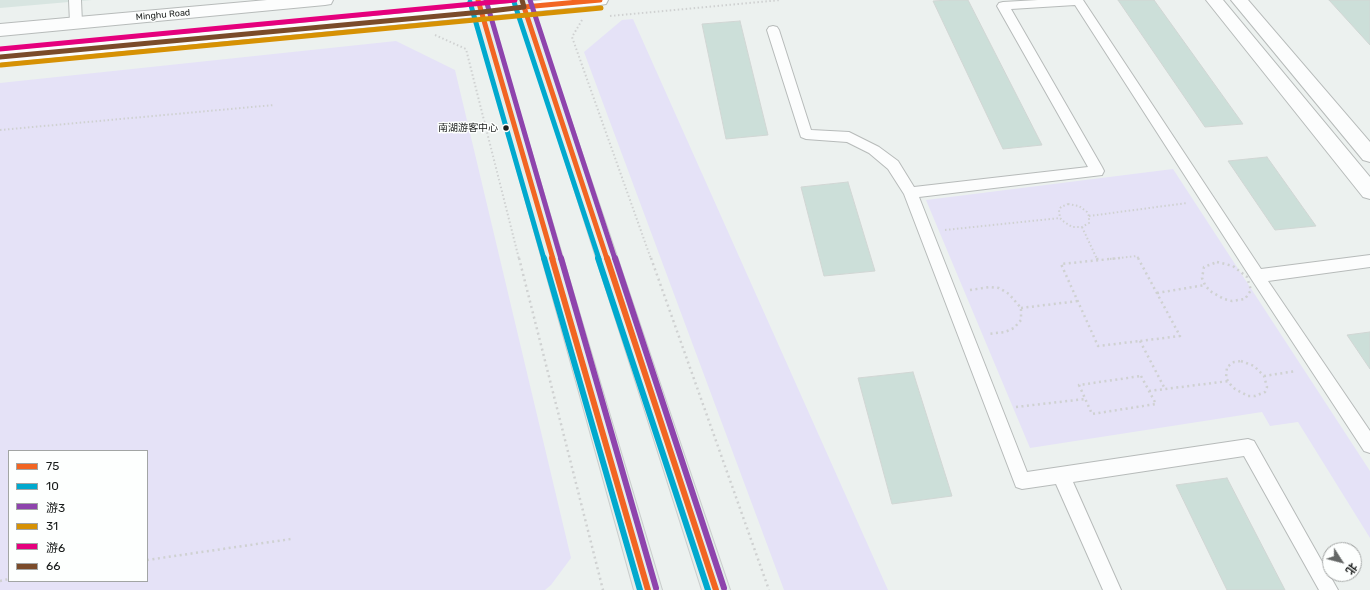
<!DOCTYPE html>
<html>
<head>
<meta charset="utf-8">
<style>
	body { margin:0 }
	#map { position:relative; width:1370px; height:590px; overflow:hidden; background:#ecf1ef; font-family:Rubik,"Noto Sans SC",sans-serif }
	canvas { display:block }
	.legend { position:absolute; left:8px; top:450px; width:140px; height:132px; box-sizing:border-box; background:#fdfffe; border:1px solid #a2a5a4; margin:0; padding:5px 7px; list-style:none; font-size:12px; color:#1a1d1c }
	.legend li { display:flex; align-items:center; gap:8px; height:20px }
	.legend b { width:20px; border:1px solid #a2a5a4 }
	.north { position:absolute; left:1322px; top:542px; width:40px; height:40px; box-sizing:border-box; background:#fdfffe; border:1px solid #a2a5a4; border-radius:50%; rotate:126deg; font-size:11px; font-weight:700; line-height:16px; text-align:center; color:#1a1d1c }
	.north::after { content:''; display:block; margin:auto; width:14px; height:18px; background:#646766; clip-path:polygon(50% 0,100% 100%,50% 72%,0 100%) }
</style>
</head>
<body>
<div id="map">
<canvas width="1370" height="590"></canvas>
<ul class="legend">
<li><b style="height:5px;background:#f26522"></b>75</li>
<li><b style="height:5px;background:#00a9ce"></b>10</li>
<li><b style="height:5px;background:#8e44ad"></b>游3</li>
<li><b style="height:5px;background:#d69104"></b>31</li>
<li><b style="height:5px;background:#e5007d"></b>游6</li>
<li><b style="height:5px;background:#7a4b2a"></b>66</li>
</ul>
<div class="north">北</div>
</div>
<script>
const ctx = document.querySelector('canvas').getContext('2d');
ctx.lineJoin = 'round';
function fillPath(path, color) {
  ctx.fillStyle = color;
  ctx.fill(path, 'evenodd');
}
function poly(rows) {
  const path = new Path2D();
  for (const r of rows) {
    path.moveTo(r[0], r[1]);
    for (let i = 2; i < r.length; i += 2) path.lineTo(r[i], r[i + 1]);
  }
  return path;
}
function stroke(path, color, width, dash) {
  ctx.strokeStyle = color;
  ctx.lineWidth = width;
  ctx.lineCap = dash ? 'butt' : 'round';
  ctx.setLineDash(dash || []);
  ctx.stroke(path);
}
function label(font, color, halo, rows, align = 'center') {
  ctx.font = font + ' Rubik,"Noto Sans SC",sans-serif';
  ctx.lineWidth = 3;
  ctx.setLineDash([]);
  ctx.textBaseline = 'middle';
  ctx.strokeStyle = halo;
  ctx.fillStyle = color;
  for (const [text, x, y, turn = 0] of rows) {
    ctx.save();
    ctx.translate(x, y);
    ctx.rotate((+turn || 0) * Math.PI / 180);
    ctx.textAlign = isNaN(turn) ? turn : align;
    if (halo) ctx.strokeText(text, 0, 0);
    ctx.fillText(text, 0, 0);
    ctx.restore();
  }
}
fillPath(poly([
	[0,0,92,0,0,8]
]), '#d8e5e1');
fillPath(poly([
	[633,19,888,590,784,590,584,52,622,20],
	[396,41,455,70,571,558,551,585,545,590,0,590,0,83],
	[9,451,147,451,147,581,9,581],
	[1173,169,1370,471,1370,538,1298,422,1270,426,1262,412,1030,448,926,200]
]), '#e5e2f7');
const building = poly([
	[949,0,968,0,1042,145,1003,149,933,1,949,0],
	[1118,0,1154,0,1243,124,1205,127,1118,0],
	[1329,0,1370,0,1370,45,1329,0],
	[740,21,768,135,726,139,702,24,740,21],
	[1267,157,1316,226,1275,230,1228,161,1267,157],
	[848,182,875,271,824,276,801,187,848,182],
	[1370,332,1370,369,1347,335,1370,332],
	[913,372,952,496,892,504,858,378,913,372],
	[1227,478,1285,590,1227,590,1176,485,1227,478]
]);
fillPath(building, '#ccdfd9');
stroke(building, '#d1d6d4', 1);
const lane = poly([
	[69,0,81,0,82,23,80,26,76,27,72,26,70,23,69,0],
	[1038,0,1083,0,1261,269,1370,255,1370,267,1268,281,1370,431,1370,453,1364,451,1252,280,1075,5,1011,9,1102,167,1104,171,1102,175,919,197,1027,472,1248,439,1254,441,1338,590,1319,590,1244,456,1073,482,1121,590,1103,590,1056,484,1022,489,1016,487,904,194,888,169,869,153,847,142,806,139,801,137,800,134,767,30,769,27,773,26,777,27,779,30,811,130,849,132,879,147,898,161,914,187,1088,167,997,6,999,3,1003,2,1038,0]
]);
const street = poly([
	[1206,0,1223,0,1370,177,1370,199,1363,197,1206,0],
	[1231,0,1248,0,1370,142,1370,162,1363,160,1231,0]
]);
const secondary = poly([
	[267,0,333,0,331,4,325,5,0,36,0,24,267,0],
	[543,0,608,0,606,4,600,5,0,63,0,51,543,0]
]);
const primary = poly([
	[470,0,486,0,662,590,634,590,470,0],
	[514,0,530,0,730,590,702,590,514,0]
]);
stroke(lane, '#b7bbba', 2);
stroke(street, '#b7bbba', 2);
stroke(secondary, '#b7bbba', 2);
stroke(primary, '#cacdcc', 2);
stroke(poly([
	[610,16,781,0],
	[582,20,572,37,651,259],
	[435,35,466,49,519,259],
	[0,130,274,105],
	[1068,204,1079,206,1087,212,1089,216,1089,223,1082,227,1072,227,1063,221,1060,218,1059,210,1061,207,1068,204],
	[1089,216,1187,203],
	[1082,227,1097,259],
	[945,230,1060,218],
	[1110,259,1137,256,1139,259]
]), '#cfd1d1', 2, [1.5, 2.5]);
stroke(poly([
	[519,258,603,590],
	[651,258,769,590],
	[1097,258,1098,261],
	[1120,258,1061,264,1098,346,1140,341],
	[1138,258,1180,336,1140,341],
	[1217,262,1233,266,1247,277,1251,290,1245,299,1232,301,1224,299,1210,291,1205,285,1202,278,1204,267,1217,262],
	[970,290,990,287,999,288,1009,294,1021,308,1021,320,1014,328,1005,332,988,334],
	[1157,293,1205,285],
	[1021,308,1078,301],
	[1140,341,1165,389],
	[1241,361,1254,366,1264,376,1267,387,1265,392,1255,396,1248,396,1235,389,1230,384,1226,378,1227,367,1234,362,1241,361],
	[1141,376,1156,404,1092,414,1079,385,1141,376],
	[1264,376,1296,371],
	[1149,391,1229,381],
	[1016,407,1085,399],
	[147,560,291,539],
	[0,581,9,579]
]), '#cfd1d1', 2.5, [2, 3.5]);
fillPath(lane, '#fcfdfd');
fillPath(street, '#fcfdfd');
fillPath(secondary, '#fcfdfd');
fillPath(primary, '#e5edeb');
stroke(poly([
	[478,0,553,259],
	[600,0,524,7,607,259]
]), '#f26522', 5);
stroke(poly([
	[552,258,648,590],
	[607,258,716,590]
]), '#f26522', 6);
stroke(poly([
	[470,2,544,259],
	[514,2,599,259]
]), '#00a9ce', 5);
stroke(poly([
	[544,258,640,590],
	[598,258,708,590]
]), '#00a9ce', 6);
stroke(poly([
	[486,0,561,259],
	[530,0,615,259]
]), '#8e44ad', 5);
stroke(poly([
	[561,258,656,588],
	[615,258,724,588]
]), '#8e44ad', 6);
stroke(poly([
	[1,65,601,8]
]), '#d69104', 5);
stroke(poly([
	[0,49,515,0]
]), '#e5007d', 5);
stroke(poly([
	[0,57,482,12,524,7,522,0]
]), '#7a4b2a', 5);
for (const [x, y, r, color] of [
	[506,128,3.5,"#1a1d1c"]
]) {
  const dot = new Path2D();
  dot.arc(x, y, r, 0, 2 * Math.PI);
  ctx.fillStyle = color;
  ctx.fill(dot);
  stroke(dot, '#fdfffe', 1.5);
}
label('9px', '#1a1d1c', '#fdfffe', [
	["Minghu Road",163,15,-5]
]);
label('10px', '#1a1d1c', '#fdfffe', [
	["南湖游客中心",498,128]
], 'right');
</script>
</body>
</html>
